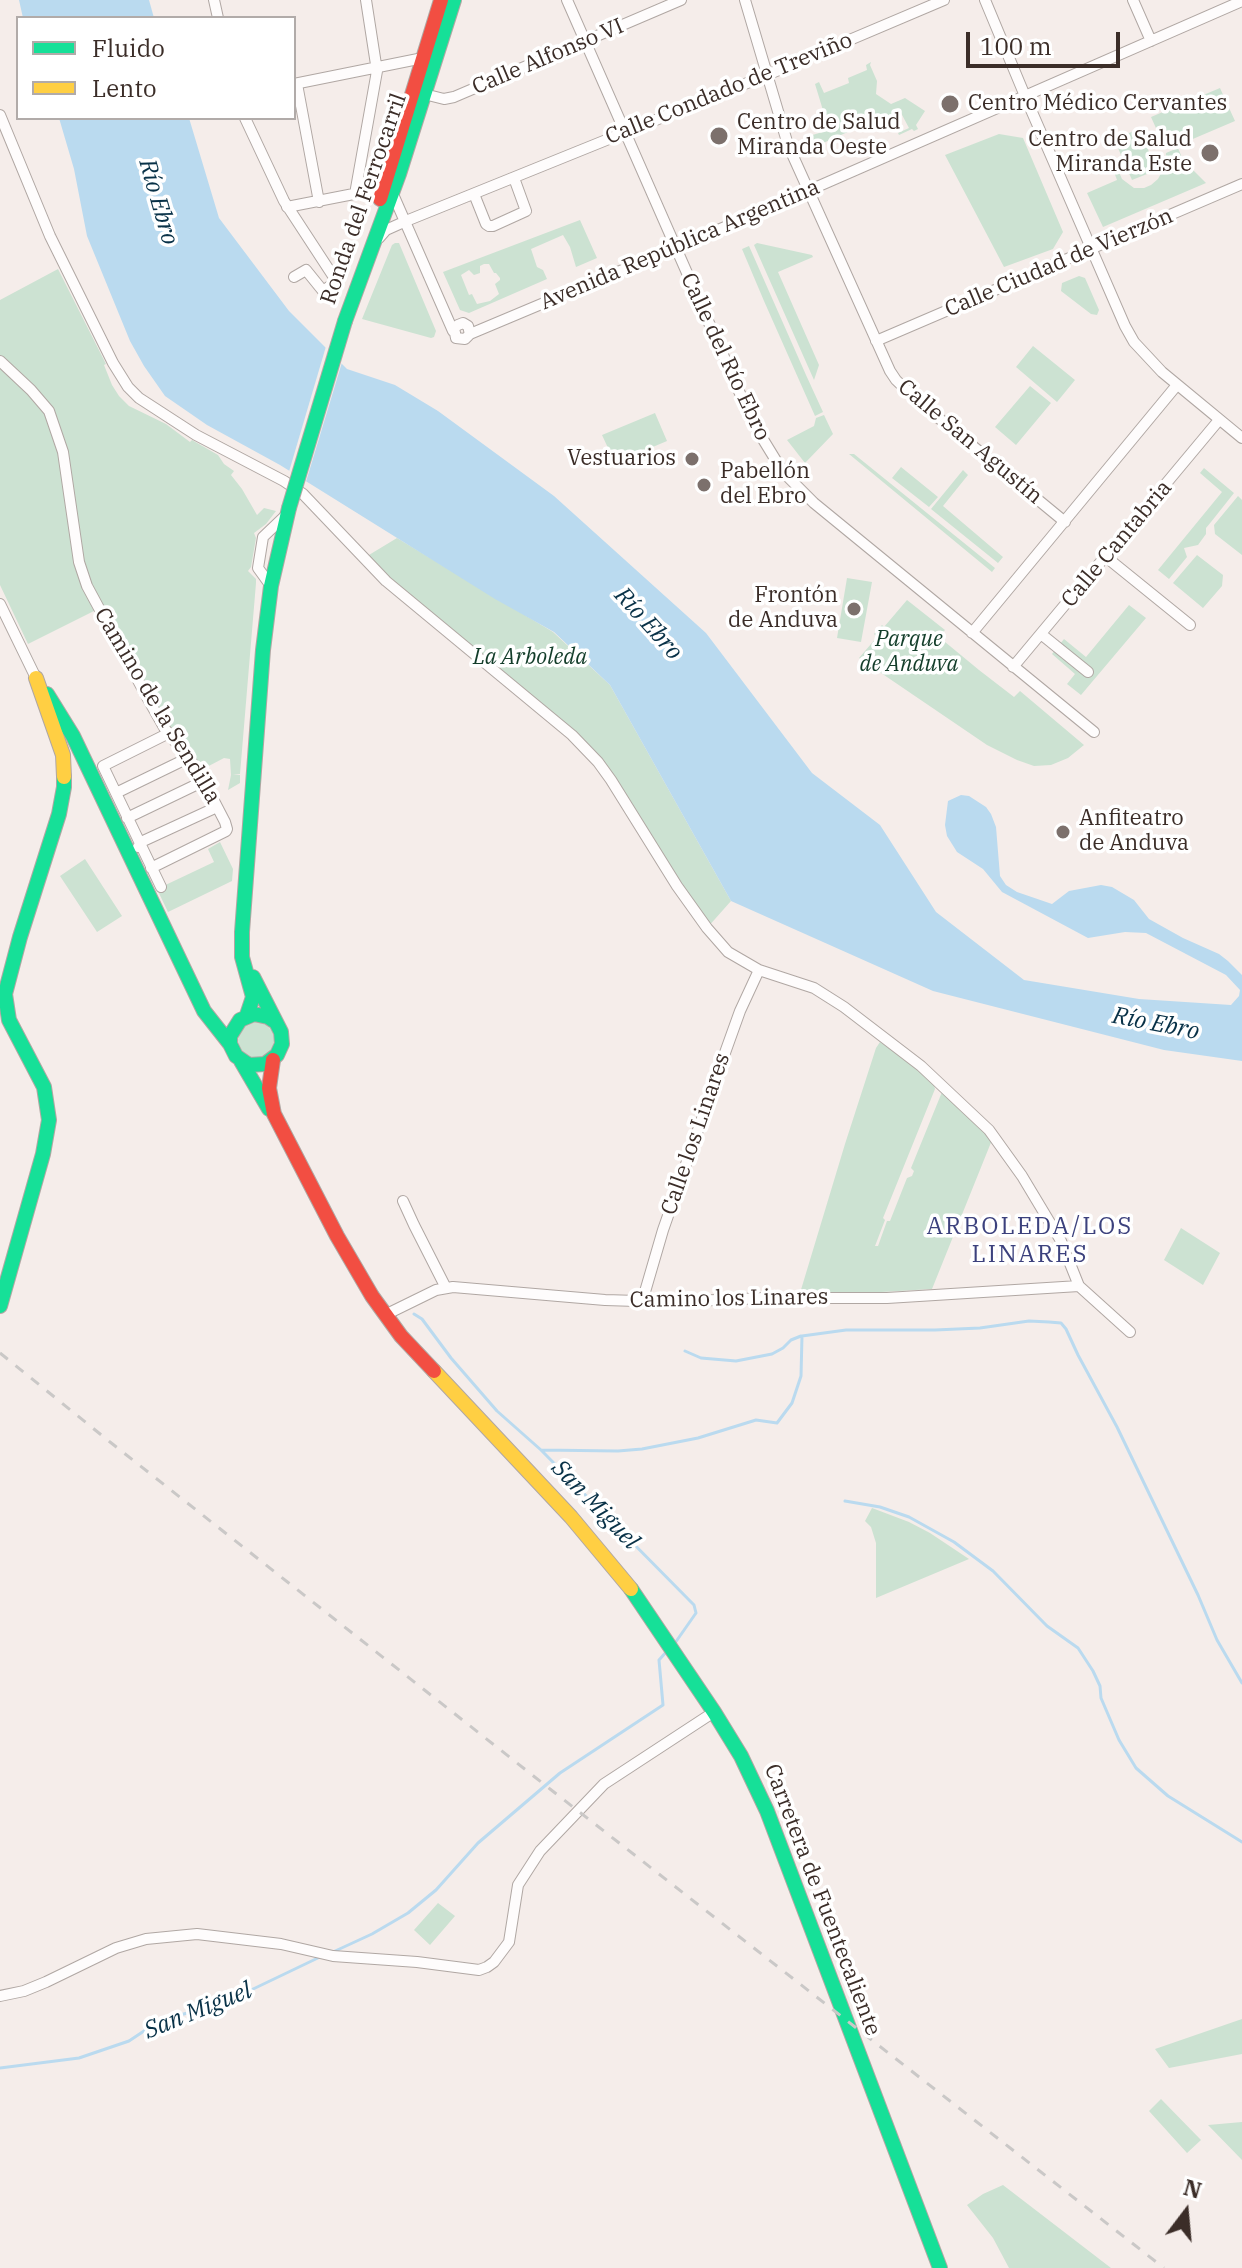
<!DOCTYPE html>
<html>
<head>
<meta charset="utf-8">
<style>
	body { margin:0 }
	#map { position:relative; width:1242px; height:2268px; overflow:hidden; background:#f5edea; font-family:"IBM Plex Serif",serif }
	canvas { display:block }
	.legend { position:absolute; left:16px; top:16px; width:280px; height:104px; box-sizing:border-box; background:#fff; border:2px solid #b1aba9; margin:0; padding:10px 14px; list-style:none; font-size:24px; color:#3b2d28 }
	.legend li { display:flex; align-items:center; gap:16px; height:40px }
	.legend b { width:40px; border:2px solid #b1aba9 }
	.north { position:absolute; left:1146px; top:2172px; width:80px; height:80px; -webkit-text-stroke:6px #fff; paint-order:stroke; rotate:16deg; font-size:22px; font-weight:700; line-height:32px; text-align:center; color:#3b2d28 }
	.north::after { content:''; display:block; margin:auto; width:28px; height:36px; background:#3b2d28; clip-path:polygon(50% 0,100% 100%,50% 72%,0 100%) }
	.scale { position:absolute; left:966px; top:32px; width:154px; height:36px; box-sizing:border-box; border:4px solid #3b2d28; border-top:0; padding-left:10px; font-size:24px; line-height:28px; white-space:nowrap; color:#3b2d28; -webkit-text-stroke:6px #fff; paint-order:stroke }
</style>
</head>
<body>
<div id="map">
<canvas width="1242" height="2268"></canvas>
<ul class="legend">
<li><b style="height:10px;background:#16e098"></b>Fluido</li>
<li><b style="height:10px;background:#ffcf43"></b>Lento</li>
</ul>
<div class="north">N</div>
<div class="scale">100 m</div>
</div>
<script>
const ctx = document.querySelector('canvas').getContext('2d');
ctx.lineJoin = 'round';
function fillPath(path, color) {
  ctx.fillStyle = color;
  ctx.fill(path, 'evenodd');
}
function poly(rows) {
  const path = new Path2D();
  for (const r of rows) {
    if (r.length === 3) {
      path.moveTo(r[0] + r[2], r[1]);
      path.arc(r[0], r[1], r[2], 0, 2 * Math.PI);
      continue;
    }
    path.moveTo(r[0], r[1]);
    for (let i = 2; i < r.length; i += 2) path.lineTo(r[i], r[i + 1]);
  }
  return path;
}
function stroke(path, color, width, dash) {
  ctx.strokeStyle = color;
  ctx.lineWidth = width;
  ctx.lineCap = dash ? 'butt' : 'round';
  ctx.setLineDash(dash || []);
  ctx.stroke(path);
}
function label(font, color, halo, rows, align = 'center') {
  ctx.font = font + ' "IBM Plex Serif",serif';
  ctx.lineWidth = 7;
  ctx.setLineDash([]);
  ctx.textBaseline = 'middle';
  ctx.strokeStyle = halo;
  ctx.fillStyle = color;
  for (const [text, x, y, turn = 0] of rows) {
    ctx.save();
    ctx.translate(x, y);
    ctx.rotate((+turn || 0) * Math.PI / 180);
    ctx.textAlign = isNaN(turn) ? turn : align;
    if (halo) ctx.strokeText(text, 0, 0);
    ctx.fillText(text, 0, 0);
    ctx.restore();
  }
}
fillPath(poly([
	[871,62,870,65,877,81,876,94,891,104,905,98,925,111,916,125,918,129,914,131,912,129,899,135,898,133,909,128,901,113,874,124,872,121,810,149,806,137,829,130,815,84,819,82,824,93,849,83,848,78,867,70,866,65],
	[1220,88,1235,121,1174,147,1172,143,1164,146,1151,117],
	[1139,129,1157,170,1132,180,1114,139],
	[999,134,1023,138,1063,232,1053,249,1004,267,945,155],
	[1178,148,1183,160,1206,183,1103,227,1087,193,1117,180,1114,172,1118,170,1122,179,1134,188,1144,188,1151,185,1158,179,1165,166,1166,153],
	[580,220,597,258,576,267,570,247,563,235,531,249,537,267,543,270,547,279,469,313,460,310,443,272],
	[484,264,489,264,494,273,496,273,500,278,500,280,495,284,499,294,490,301,477,304,472,294,469,295,461,275,469,270,474,275,480,273,480,266],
	[395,243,399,243,436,331,434,337,431,338,362,319,392,245],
	[757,243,812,255,813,257,778,272,819,365,814,380,754,245],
	[749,246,806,375,823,412,815,416,764,301,742,249],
	[58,269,106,364,104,365,112,385,119,396,129,406,166,424,190,442,192,440,218,455,224,464,234,471,231,475,242,489,257,515,264,508,276,511,266,524,254,533,256,538,251,567,248,571,256,579,256,583,240,774,233,775,240,775,240,783,228,790,231,775,230,759,224,758,203,769,174,734,155,707,86,575,62,436,0,357,0,300],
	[1079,276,1085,278,1099,310,1097,315,1091,314,1061,291,1062,283],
	[1033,346,1075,380,1057,402,1016,367],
	[0,365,45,411,59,451,83,586,94,611,28,644,0,585],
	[1030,386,1051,403,1016,445,995,427],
	[655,413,667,441,615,463,602,435],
	[824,415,833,434,805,463,787,440,814,426,816,418],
	[849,454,854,454,995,568,992,572],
	[901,467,938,497,929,507,892,478],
	[1204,468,1234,493,1211,522,1206,528,1206,534,1198,545,1184,548,1187,557,1169,579,1158,570,1222,492,1200,473],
	[963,470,968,475,943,506,1003,557,998,563,931,509],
	[1238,496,1242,500,1242,555,1215,534,1214,525],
	[397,538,553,632,610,685,731,901,707,928,598,762,364,558],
	[1197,555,1223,575,1222,586,1203,608,1173,583],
	[847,578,872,582,861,642,837,638],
	[907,600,945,630,939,637,979,670,1014,697,1020,691,1084,745,1068,758,1051,765,1034,766,1017,760,987,745,859,658,877,637,874,634,882,625,884,627],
	[1129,605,1146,618,1081,695,1067,684,1075,674,1052,654,1064,639,1086,657],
	[220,842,233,869,232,881,168,912,157,889,214,862,208,849],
	[85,859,122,916,97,932,60,876],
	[256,1040,18],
	[880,1042,910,1063,934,1085,935,1089,883,1218,885,1220,875,1246,878,1246,887,1221,890,1221,907,1178,912,1176,914,1171,911,1168,942,1092,992,1140,932,1289,865,1293,800,1293,845,1144,876,1048],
	[1181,1228,1220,1253,1203,1285,1164,1260],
	[872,1508,909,1522,930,1533,969,1559,876,1598,876,1543,871,1527,865,1521],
	[438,1903,455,1916,430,1945,414,1930],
	[1242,2019,1242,2054,1169,2068,1155,2049],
	[1161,2099,1201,2140,1187,2153,1149,2111],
	[1242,2122,1242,2160,1208,2125],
	[1003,2185,1111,2268,1009,2268,993,2238,967,2205,983,2194]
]), '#cce2d2');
fillPath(poly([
	[19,0,149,0,154,18,23,18],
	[59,118,189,118,219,218,289,311,347,369,395,385,438,411,554,496,706,633,812,773,880,825,936,912,1024,980,1139,999,1231,1005,1239,996,1240,990,1226,975,1146,933,1125,932,1088,938,1002,892,983,869,957,852,947,836,945,825,948,801,961,795,969,796,986,807,991,814,996,827,1000,876,1006,885,1017,892,1052,904,1069,891,1101,885,1112,887,1134,900,1149,919,1183,938,1219,954,1228,961,1242,975,1242,1061,1164,1050,933,991,731,901,610,685,554,632,495,599,280,465,207,425,165,396,144,366,130,341,87,236,74,169]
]), '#badaef');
fillPath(poly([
	[327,343,343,359,305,485,288,475]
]), '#f5edea');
stroke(poly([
	[414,1314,422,1319,451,1358,497,1411,541,1450],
	[685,1351,701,1358,736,1361,772,1354,783,1348,791,1340,801,1336],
	[845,1501,880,1507,909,1517,954,1542,993,1571,1047,1626,1078,1648,1093,1671,1100,1686,1101,1698,1119,1740,1136,1768,1168,1796,1242,1842],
	[675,1643,696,1613,694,1605,541,1450,618,1451,642,1449,698,1438,756,1420,777,1423,792,1403,801,1376,802,1336,846,1330,935,1330,980,1328,1029,1321,1049,1322,1061,1323,1066,1329,1078,1355,1117,1427,1198,1595,1217,1640,1242,1683],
	[333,1952,372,1934,408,1913,436,1890,478,1843,560,1773,663,1705,659,1660,667,1651],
	[0,2068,79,2058,129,2041,159,2021,226,2002,322,1956]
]), '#badaef', 3);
const street = poly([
	[214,0,218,18],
	[567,0,753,423,783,472,814,503,1094,732],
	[745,0,788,145,890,371,896,380,918,401,1065,522],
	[985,0,1025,96,1125,326,1134,342,1162,372,1242,438],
	[1133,0,1151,41],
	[294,84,423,58],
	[297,84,319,202],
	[420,93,444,99,454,97,681,0],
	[0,115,50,236,113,363,128,387,139,398,196,435,284,481,303,494,386,581,572,735,598,762,611,780,677,886,707,928,728,952,759,970,814,988,844,1007,921,1066,989,1130,1022,1176,1061,1241,1079,1286,1130,1332],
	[245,118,284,201,335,279,334,283,323,291,306,270,294,277],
	[355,194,377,71,366,0],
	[474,194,486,224,489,226,493,226,526,211,514,178],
	[287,207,369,191,383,189,392,192,453,331],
	[379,238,386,230,406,221,767,75,944,0],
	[470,334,468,326,463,323,458,325,454,328,456,338,465,339,470,334,739,221,1242,1],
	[876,341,1242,184],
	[0,361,31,390,49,411,63,452,79,562,87,586,148,699,165,729,198,770,225,822],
	[1106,557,1190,625],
	[271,586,258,568,263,537,286,515],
	[0,604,36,678],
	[972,633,1177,385],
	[1041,634,1088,672],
	[1013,667,1219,420],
	[116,793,188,758],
	[127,818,204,781],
	[138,847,141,842,217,807],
	[151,868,226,831,227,829,225,822],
	[161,887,103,766,169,733],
	[403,1201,414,1225,446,1288],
	[642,1302,663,1230,726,1050,740,1011,759,970],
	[385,1315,436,1290,453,1287,605,1300,669,1302,764,1298,887,1298,1079,1286],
	[0,1996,24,1991,46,1982,116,1948,146,1939,197,1934,281,1944,333,1956,417,1962,479,1970,487,1967,494,1962,509,1942,518,1885,540,1851,604,1784,714,1712]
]);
const fast = poly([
	[345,321,399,174,454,0],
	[47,694,73,736,204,1011,230,1044],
	[253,977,281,1032,282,1044,277,1055,265,1064,249,1065,236,1056,230,1044,230,1036,240,1020,254,1014,268,1017,274,1021],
	[247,1015,253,997,242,957,242,932,263,650,271,586,289,508],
	[241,1061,269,1109],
	[0,1306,43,1154,49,1120,44,1087,9,1020,5,994,20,937,59,814,64,787,64,777],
	[631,1589,714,1712,741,1756,767,1811,940,2268]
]);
const slow = poly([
	[36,678,63,755,64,777],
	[434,1371,571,1517,631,1589]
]);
const jam = poly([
	[380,199,441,0],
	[273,1060,269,1088,274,1114,337,1236,372,1296,401,1336,434,1371]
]);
stroke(street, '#b0a7a3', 12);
stroke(fast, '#b0a7a3', 16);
stroke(slow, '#b0a7a3', 16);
stroke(jam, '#b0a7a3', 16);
stroke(street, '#fefcfc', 10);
stroke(fast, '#16e098', 14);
stroke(slow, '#ffcf43', 14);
stroke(jam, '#f24e42', 14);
stroke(poly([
	[0,1353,110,1442,550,1789,1164,2268]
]), '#cac8c7', 3, [10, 10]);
const fastBridge = poly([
	[289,508,345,321]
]);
stroke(fastBridge, '#b0a7a3', 16, []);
stroke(fastBridge, '#16e098', 14);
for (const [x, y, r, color] of [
	[950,104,10,"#7c706c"],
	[719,136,10,"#7c706c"],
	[1210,153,10,"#7c706c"],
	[692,459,8,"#7c706c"],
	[704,485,8,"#7c706c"],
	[854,609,8,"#7c706c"],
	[1063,832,8,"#7c706c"]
]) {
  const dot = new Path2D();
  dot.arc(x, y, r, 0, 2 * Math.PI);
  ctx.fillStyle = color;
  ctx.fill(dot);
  stroke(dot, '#fff', 3);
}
label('22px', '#3b2d28', '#fff', [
	["Calle Alfonso VI",548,57,-23],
	["Calle Condado de Treviño",729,89,-22],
	["Ronda del Ferrocarril",364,199,-71],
	["Avenida República Argentina",680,245,-23],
	["Calle Ciudad de Vierzón",1059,263,-23],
	["Calle del Río Ebro",725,357,65],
	["Calle San Agustín",970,442,40],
	["Calle Cantabria",1117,544,-50],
	["Camino de la Sendilla",157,706,59],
	["Calle los Linares",696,1134,-71],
	["Camino los Linares",729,1299,-1],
	["Carretera de Fuentecaliente",822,1900,69]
]);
label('22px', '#3b2d28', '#fff', [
	["Centro Médico Cervantes",968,104],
	["Centro de Salud",737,123],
	["Miranda Oeste",737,148],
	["Centro de Salud",1192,140,"right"],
	["Miranda Este",1192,165,"right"],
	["Vestuarios",676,459,"right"],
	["Pabellón",720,472],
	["del Ebro",720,497],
	["Frontón",838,596,"right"],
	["de Anduva",838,621,"right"],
	["Anfiteatro",1079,819],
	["de Anduva",1079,844]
], 'left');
label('italic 22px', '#133d2a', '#fff', [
	["Parque",909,640],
	["de Anduva",909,665],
	["La Arboleda",530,658]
]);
label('italic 24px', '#083147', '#fff', [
	["Río Ebro",158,202,74],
	["Río Ebro",648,624,48],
	["Río Ebro",1156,1024,11],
	["San Miguel",595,1505,46],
	["San Miguel",198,2011,-22]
]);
ctx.letterSpacing = '2px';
label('24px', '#3c417d', '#fff', [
	["ARBOLEDA/LOS",1030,1227],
	["LINARES",1030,1255]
]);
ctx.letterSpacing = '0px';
</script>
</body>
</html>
